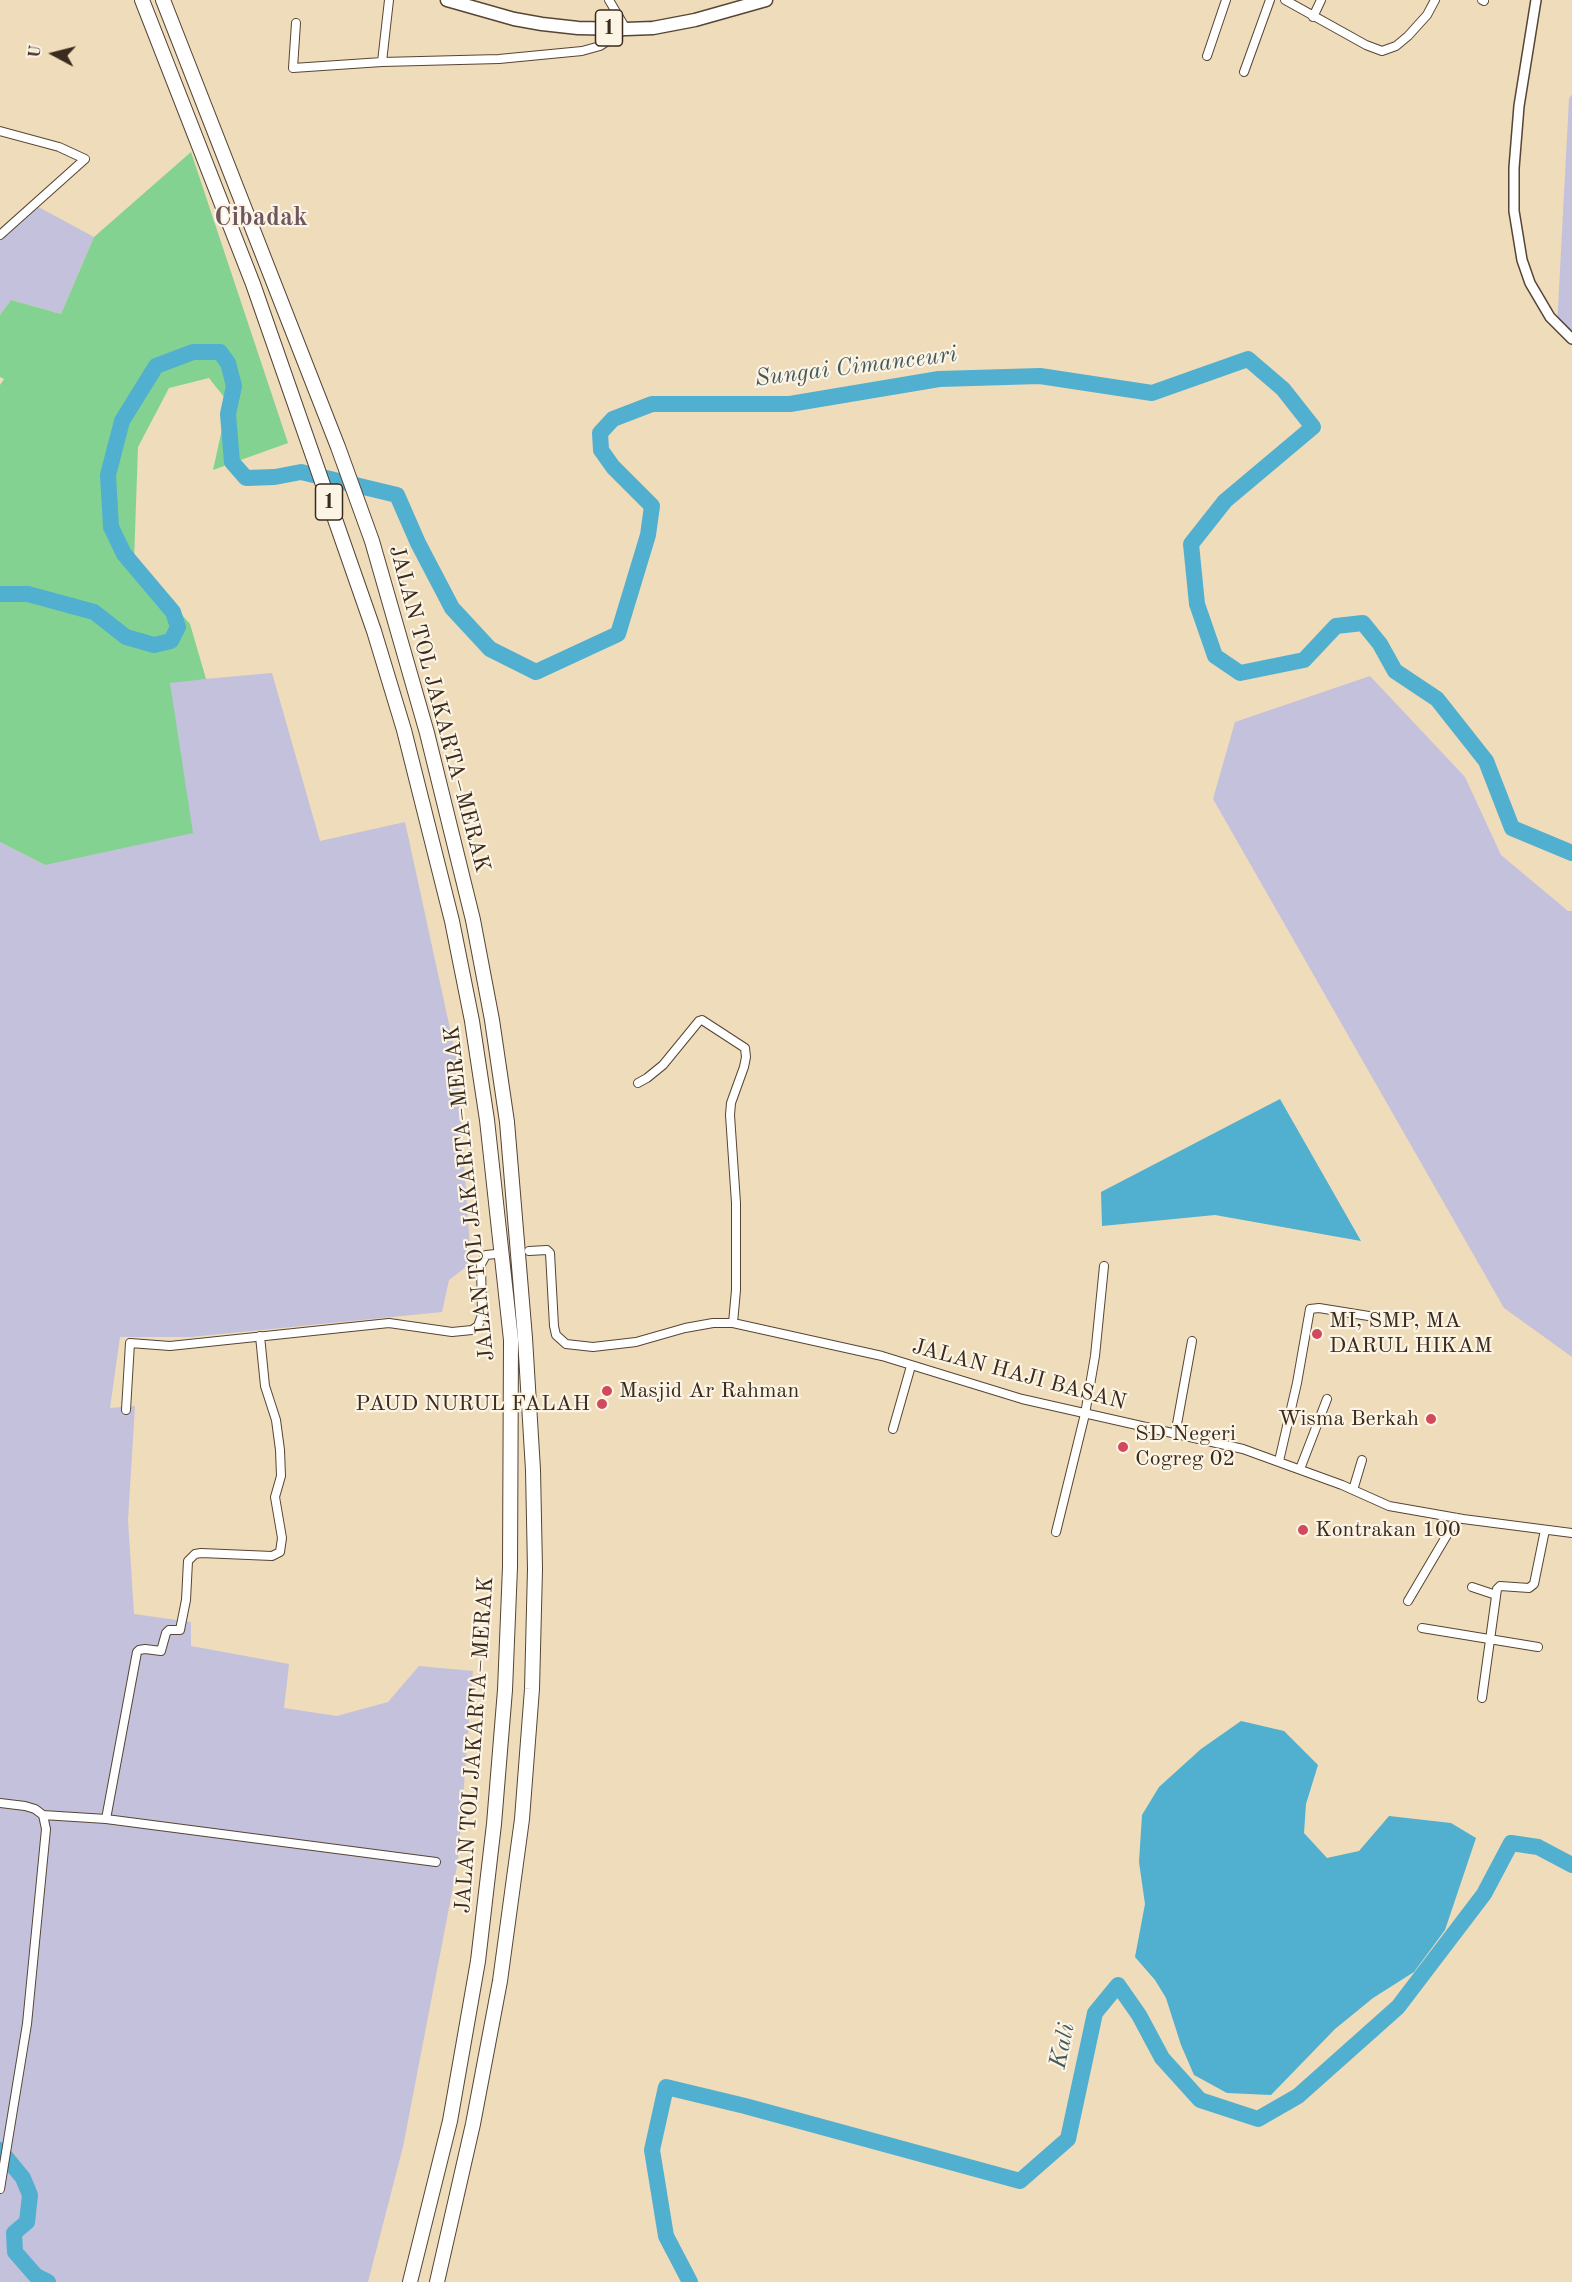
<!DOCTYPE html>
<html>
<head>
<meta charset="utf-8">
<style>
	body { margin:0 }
	#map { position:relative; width:1572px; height:2282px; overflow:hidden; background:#efdcba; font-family:"Old Standard TT",serif }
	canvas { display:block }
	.north { position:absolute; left:24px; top:24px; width:60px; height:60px; -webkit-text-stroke:4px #fcf5e5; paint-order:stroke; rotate:277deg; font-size:16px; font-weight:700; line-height:24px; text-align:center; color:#3b2a1e }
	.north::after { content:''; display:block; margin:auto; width:21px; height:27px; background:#3b2a1e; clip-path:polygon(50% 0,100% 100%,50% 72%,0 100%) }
</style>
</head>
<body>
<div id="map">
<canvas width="1572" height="2282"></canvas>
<div class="north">U</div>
</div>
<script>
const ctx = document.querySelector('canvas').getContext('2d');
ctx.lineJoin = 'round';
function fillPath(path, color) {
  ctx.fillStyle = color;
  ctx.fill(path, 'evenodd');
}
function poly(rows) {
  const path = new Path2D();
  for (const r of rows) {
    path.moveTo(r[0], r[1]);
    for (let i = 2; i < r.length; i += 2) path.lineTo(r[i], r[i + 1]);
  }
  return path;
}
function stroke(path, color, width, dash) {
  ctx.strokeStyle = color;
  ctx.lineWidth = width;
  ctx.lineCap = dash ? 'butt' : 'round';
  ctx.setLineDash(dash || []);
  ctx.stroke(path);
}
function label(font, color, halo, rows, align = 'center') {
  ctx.font = font + ' "Old Standard TT",serif';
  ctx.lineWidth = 4.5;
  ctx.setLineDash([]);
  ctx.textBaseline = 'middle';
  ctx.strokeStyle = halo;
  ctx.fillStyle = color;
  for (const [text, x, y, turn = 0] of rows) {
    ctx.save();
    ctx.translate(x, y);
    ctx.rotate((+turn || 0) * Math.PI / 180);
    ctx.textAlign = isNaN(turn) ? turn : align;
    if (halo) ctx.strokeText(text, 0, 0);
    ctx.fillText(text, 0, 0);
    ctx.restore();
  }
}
fillPath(poly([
	[1572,94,1572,338,1557,327,1569,99],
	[33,204,94,237,61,314,11,300,0,315,0,234],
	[272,673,320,841,405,822,457,1061,471,1263,449,1280,442,1312,191,1337,120,1337,110,1408,135,1406,128,1520,134,1614,191,1622,191,1646,289,1664,284,1708,337,1716,388,1702,419,1666,473,1671,458,1861,403,2147,368,2282,0,2282,0,842,45,865,170,682],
	[1370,676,1465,777,1501,855,1568,911,1572,911,1572,1357,1504,1308,1213,799,1235,722]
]), '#c3c1db');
fillPath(poly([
	[191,152,288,443,213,470,228,402,209,378,169,388,138,447,134,561,190,624,206,679,170,683,193,833,45,865,0,842,0,385,4,379,0,377,0,315,11,300,61,314,94,237]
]), '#84d291');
fillPath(poly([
	[1280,1099,1361,1241,1215,1215,1102,1226,1101,1192],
	[1241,1721,1284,1731,1318,1765,1306,1804,1304,1833,1327,1858,1359,1851,1389,1816,1451,1823,1476,1838,1445,1930,1414,1972,1373,1998,1335,2029,1271,2095,1227,2093,1194,2075,1181,2045,1166,1998,1155,1980,1135,1957,1145,1904,1139,1862,1142,1815,1159,1787,1201,1749]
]), '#51afcf');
stroke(poly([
	[0,594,28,594,94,612,126,637,154,645,171,641,178,627,173,612,124,554,111,527,108,475,122,421,156,366,193,352,220,352,228,363,234,386,228,414,232,462,246,478,275,477,301,472,397,495,418,543,452,608,490,649,536,672,618,634,648,535,652,506,613,467,601,450,600,433,613,419,652,404,790,404,939,379,1040,376,1152,393,1248,359,1283,389,1313,427,1225,501,1191,544,1197,604,1215,656,1240,673,1304,660,1336,626,1363,623,1380,644,1395,671,1437,699,1486,761,1512,828,1572,853],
	[0,2150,23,2178,30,2195,27,2222,14,2233,15,2252,36,2276,48,2282],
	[690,2282,666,2236,652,2150,666,2087,745,2106,1020,2181,1068,2139,1095,2013,1118,1985,1139,2015,1162,2058,1200,2100,1258,2119,1298,2096,1398,2007,1484,1894,1511,1843,1538,1847,1572,1865]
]), '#51afcf', 16);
const minor = poly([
	[1285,0,1366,45,1382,51,1396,46,1408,36,1427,15,1435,0],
	[1482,0,1484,1],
	[1313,17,1321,0],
	[296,23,293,68,382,62,499,59,582,51,600,46,626,29,609,0],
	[1207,56,1226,0],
	[382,62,389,0],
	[1244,72,1270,0],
	[0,131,59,147,85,159,0,235],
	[638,1083,647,1078,663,1065,699,1021,702,1020,745,1048,746,1057,744,1067,731,1103,730,1115,736,1203,736,1290,733,1323],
	[529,1251,547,1250,550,1253,554,1326,556,1335,566,1344,593,1347,636,1342,685,1328,713,1323,733,1323,882,1356,1022,1399,1243,1449,1342,1485,1389,1506,1463,1519,1572,1533],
	[126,1410,130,1343,170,1346,389,1323,452,1332,472,1330,478,1326,482,1315,481,1264,486,1255,496,1254],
	[893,1429,911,1366],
	[1175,1435,1192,1341],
	[1279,1461,1297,1383,1310,1309,1319,1308,1381,1318],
	[1300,1469,1327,1399],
	[1353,1490,1362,1460],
	[1056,1532,1085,1414,1095,1356,1104,1266],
	[1472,1587,1496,1595],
	[1408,1601,1457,1518],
	[1422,1628,1538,1647],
	[1482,1698,1497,1589,1500,1586,1529,1588,1534,1584,1545,1530],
	[0,1803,25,1806,35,1809,43,1815,46,1829,27,2024,0,2189],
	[43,1815,106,1819,436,1862],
	[106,1819,137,1652,139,1650,145,1649,161,1651,166,1633,169,1630,180,1630,186,1600,188,1561,195,1554,201,1553,272,1556,280,1552,282,1538,275,1497,281,1476,280,1450,276,1420,265,1386,260,1336]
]);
const tertiary = poly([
	[1536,0,1519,106,1514,168,1514,211,1522,260,1530,283,1550,317,1572,339]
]);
const trunk = poly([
	[447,0,514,19,542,24,578,28,626,29,653,28,695,20,766,0]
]);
const motorway = poly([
	[142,0,253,284,374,631,404,730,452,921,472,1021,487,1120,511,1340,510,1567,505,1690,494,1824,478,1961,450,2121,410,2282],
	[163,0,338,447,372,541,427,733,473,920,492,1020,507,1122,525,1338,533,1470,535,1569,532,1689,522,1819,500,1981,473,2124,437,2282]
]);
stroke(minor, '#564535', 10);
stroke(tertiary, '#564535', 12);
stroke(trunk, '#564535', 15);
stroke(motorway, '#564535', 16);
stroke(minor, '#fff', 8);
stroke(tertiary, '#fff', 9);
stroke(trunk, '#fff', 12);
stroke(motorway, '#fff', 14);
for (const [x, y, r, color] of [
	[1317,1334,6,"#d1495b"],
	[607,1391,6,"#d1495b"],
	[602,1404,6,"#d1495b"],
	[1431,1419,6,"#d1495b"],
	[1123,1447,6,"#d1495b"],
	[1303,1530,6,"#d1495b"]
]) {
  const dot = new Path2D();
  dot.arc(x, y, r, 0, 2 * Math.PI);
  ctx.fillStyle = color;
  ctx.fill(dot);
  stroke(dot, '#fcf5e5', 2);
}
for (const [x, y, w] of [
	[609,28,27],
	[329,502,27]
]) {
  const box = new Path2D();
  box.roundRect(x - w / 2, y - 18, w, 36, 4.5);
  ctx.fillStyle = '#fcf5e5';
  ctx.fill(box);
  stroke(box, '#3b2a1e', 1.5);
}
label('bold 21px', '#3b2a1e', null, [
	["1",609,28],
	["1",329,502]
]);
label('22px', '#3b2a1e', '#fcf5e5', [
	["JALAN TOL JAKARTA–MERAK",439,709,75],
	["JALAN TOL JAKARTA–MERAK",470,1193,-96],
	["JALAN HAJI BASAN",1019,1375,15],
	["JALAN TOL JAKARTA–MERAK",475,1745,-86]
]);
label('22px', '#3b2a1e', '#fcf5e5', [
	["MI, SMP, MA",1329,1321],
	["DARUL HIKAM",1329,1346],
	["Masjid Ar Rahman",619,1391],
	["PAUD NURUL FALAH",590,1404,"right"],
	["Wisma Berkah",1419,1419,"right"],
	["SD Negeri",1135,1434],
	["Cogreg 02",1135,1459],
	["Kontrakan 100",1315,1530]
], 'left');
label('italic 24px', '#43595c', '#fcf5e5', [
	["Sungai Cimanceuri",856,367,-7],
	["Kali",1063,2046,-78]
]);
label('bold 26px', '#6e565e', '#fcf5e5', [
	["Cibadak",261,218]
]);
</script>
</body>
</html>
